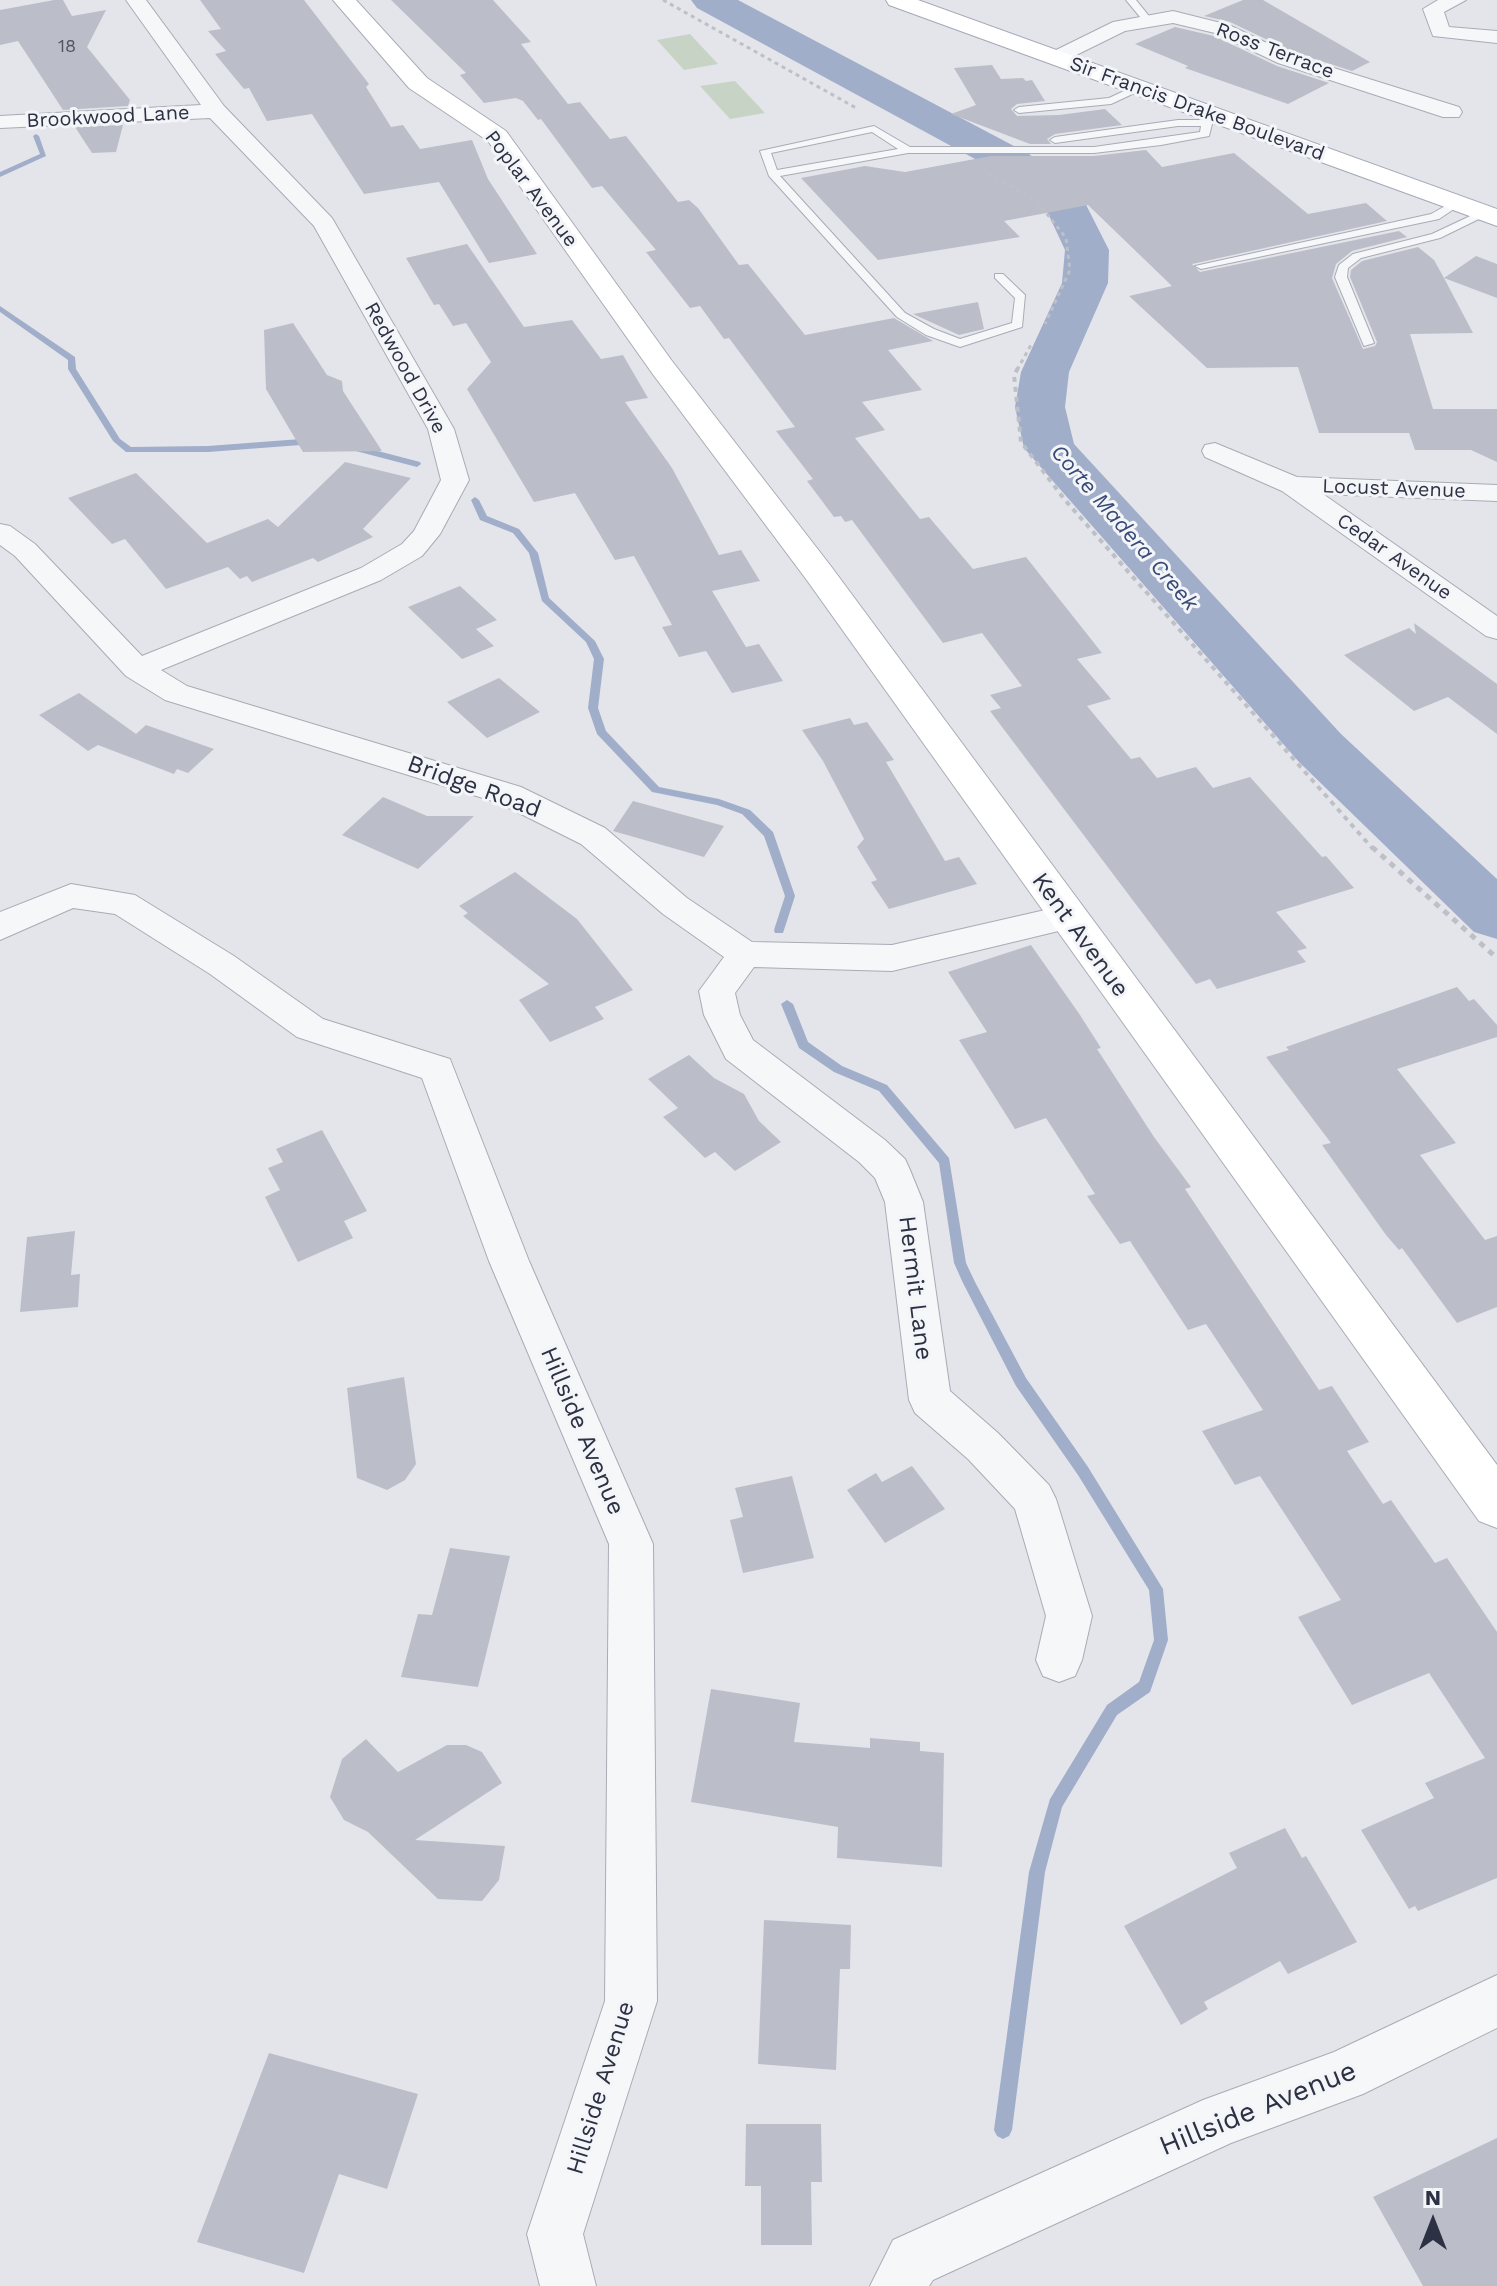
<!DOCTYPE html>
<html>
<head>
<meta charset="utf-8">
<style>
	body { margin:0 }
	#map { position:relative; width:1497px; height:2286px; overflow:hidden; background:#e4e5eb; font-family:"Work Sans",sans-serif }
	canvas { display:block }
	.north { position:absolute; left:1393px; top:2182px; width:80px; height:80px; -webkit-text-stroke:6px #f3f5f8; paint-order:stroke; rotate:0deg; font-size:22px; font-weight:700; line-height:32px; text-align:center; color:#2c3143 }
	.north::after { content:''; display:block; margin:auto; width:28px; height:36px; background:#2c3143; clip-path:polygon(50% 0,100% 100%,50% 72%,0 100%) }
</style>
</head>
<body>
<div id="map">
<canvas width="1497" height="2286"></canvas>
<div class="north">N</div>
</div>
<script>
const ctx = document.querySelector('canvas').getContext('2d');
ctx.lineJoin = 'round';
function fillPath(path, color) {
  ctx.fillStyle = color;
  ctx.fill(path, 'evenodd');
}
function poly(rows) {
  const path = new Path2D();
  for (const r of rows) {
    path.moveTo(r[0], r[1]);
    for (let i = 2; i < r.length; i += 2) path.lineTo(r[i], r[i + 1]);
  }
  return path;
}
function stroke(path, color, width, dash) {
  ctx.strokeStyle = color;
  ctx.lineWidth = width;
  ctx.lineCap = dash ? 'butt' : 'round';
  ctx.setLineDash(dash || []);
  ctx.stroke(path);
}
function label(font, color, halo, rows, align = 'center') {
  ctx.font = font + ' "Work Sans",sans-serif';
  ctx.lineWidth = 6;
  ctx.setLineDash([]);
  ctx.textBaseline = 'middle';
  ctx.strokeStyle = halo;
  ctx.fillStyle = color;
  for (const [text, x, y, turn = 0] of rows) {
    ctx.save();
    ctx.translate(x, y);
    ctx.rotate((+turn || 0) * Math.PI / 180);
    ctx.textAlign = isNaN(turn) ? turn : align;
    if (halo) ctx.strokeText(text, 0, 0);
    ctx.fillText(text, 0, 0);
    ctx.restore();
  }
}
fillPath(poly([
	[690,34,718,64,684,70,657,40],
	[735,81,765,113,730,119,700,86]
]), '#c7d4c5');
fillPath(poly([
	[36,134,39,136,46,156,0,177,0,172,40,154,33,136,36,134],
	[0,306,75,357,76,369,120,439,131,447,208,446,314,438,318,441,314,444,208,452,126,452,113,441,68,369,68,360,0,312,0,306],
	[351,444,420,462,421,464,417,467,348,449,348,445,351,444],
	[475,497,479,500,487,516,519,529,538,553,549,598,595,641,604,659,598,708,606,731,659,787,719,799,750,810,773,832,795,896,783,933,775,933,774,930,785,896,764,836,742,814,717,805,652,792,597,734,588,708,594,659,586,642,542,601,529,553,513,533,480,520,471,500,475,497],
	[787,1000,793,1004,808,1042,842,1066,887,1085,949,1158,966,1263,975,1282,1026,1378,1088,1467,1163,1589,1168,1640,1150,1692,1117,1715,1062,1807,1045,1872,1012,2130,1009,2136,1003,2139,997,2136,994,2130,1029,1872,1050,1799,1107,1705,1139,1682,1154,1640,1149,1590,1078,1475,1016,1386,963,1283,954,1263,939,1163,879,1091,834,1072,799,1048,781,1004,787,1000]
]), '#a1aec9');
fillPath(poly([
	[691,0,738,0,1029,154,1079,191,1109,250,1108,283,1069,372,1065,407,1074,444,1341,734,1497,879,1497,939,1474,932,1299,762,1024,448,1015,407,1021,372,1062,283,1065,250,1045,207,999,172,697,8,691,0]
]), '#a1aec9');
fillPath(poly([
	[54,0,63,0,72,16,106,10,87,47,130,100,128,106,63,110,18,41,0,45,0,10],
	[200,0,304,0,369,84,366,87,391,127,403,125,420,149,472,140,488,179,537,254,489,263,439,182,364,194,312,114,267,121,249,88,244,89,215,54,226,51,208,31,221,29],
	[391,0,493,0,531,42,521,44,568,104,580,102,610,139,626,136,678,202,689,200,698,208,739,265,748,264,805,335,894,318,933,341,888,350,922,390,862,402,885,430,855,438,920,519,929,517,973,569,1026,557,1102,653,1077,659,1111,699,1087,706,1131,759,1140,757,1157,778,1196,767,1213,788,1250,777,1322,857,1326,856,1354,888,1276,912,1307,948,1297,951,1306,962,1217,989,1210,979,1196,984,990,711,1001,708,990,695,1022,686,982,633,943,643,852,520,845,522,841,516,834,517,807,481,813,479,776,431,795,427,729,338,724,339,700,306,690,308,646,252,656,250,602,186,592,188,541,119,538,120,523,101,516,98,484,103,460,75,466,73],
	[1243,0,1263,0,1370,62,1352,71,1293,52,1230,22,1204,16],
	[1175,27,1214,36,1277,66,1329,83,1288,104,1185,68,1188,66,1135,44],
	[992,65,1001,79,1023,78,1026,81,1032,80,1045,101,1017,104,1011,109,1017,116,1059,115,1105,109,1122,125,1055,134,1047,139,1051,144,1030,144,951,114,976,105,954,68],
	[123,125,116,152,92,153,75,127],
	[1146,150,1162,167,1234,153,1308,214,1366,203,1387,221,1192,264,1200,272,1399,231,1407,237,1352,251,1336,264,1332,278,1363,349,1375,346,1377,342,1350,277,1351,270,1362,261,1418,247,1434,260,1444,278,1476,256,1497,264,1497,298,1444,278,1473,333,1410,334,1433,409,1497,409,1497,462,1471,450,1415,450,1409,433,1319,433,1298,367,1207,368,1129,296,1172,286,1088,205,1004,221,1020,237,878,260,801,178,865,166,905,172,991,156,1094,156],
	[467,244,524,327,572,320,601,359,623,355,648,398,625,402,672,468,719,555,741,550,760,581,712,591,746,647,759,644,783,681,732,693,706,651,679,657,662,627,672,625,634,556,615,560,575,493,534,502,467,389,491,362,466,323,453,326,439,304,434,305,406,258],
	[978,302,984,329,959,335,913,314],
	[293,323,327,375,342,381,343,391,382,451,303,452,266,389,264,330],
	[345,462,411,478,363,529,373,537,318,562,313,558,252,582,247,576,240,579,228,567,166,589,125,539,112,544,68,498,136,473,207,543,268,519,278,527],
	[460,586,497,620,476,629,494,646,462,659,408,607],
	[1414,623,1497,684,1497,734,1448,697,1414,711,1344,655,1409,628,1416,634],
	[499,678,540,712,487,738,447,702],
	[79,693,136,734,146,725,214,749,188,773,177,769,174,774,98,745,88,751,39,715],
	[850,718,854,725,867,722,894,760,886,762,945,861,959,857,977,884,889,909,871,882,877,880,857,847,864,839,823,761,802,730],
	[383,797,427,816,474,816,418,869,342,835],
	[633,801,724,826,704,857,613,831],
	[515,872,577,919,633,990,595,1007,604,1019,550,1042,519,1000,549,984,463,916,468,913,459,906],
	[1031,945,1080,1015,1101,1048,1097,1049,1154,1137,1191,1187,1185,1189,1319,1390,1332,1386,1369,1442,1347,1451,1383,1504,1391,1500,1435,1563,1447,1558,1497,1632,1497,1878,1418,1911,1415,1906,1409,1909,1361,1830,1434,1798,1425,1783,1485,1758,1429,1673,1352,1705,1298,1617,1341,1600,1260,1476,1235,1485,1202,1431,1263,1410,1206,1324,1188,1330,1130,1241,1120,1244,1087,1196,1095,1194,1046,1118,1015,1129,959,1040,987,1032,948,972],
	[1457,987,1469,1001,1474,999,1497,1025,1497,1037,1397,1069,1456,1143,1420,1155,1485,1240,1497,1236,1497,1307,1457,1323,1402,1248,1399,1250,1386,1235,1322,1145,1331,1143,1266,1057,1289,1050,1286,1047],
	[689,1055,714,1078,744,1094,759,1121,781,1142,735,1171,715,1152,705,1158,663,1117,678,1108,648,1079],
	[322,1130,367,1211,344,1221,353,1238,298,1262,265,1197,280,1190,268,1168,283,1162,276,1149],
	[75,1231,71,1275,80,1274,78,1307,20,1312,27,1237],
	[404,1377,416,1464,405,1480,387,1490,357,1478,347,1388],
	[912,1466,945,1509,885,1543,847,1490,876,1473,882,1482],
	[792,1476,814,1558,743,1573,730,1520,743,1517,735,1488],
	[450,1548,510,1556,478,1687,401,1677,418,1614,432,1615],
	[711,1689,800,1703,794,1742,870,1748,870,1738,920,1742,920,1751,944,1753,942,1867,837,1858,838,1827,691,1802],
	[366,1739,398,1772,447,1745,466,1745,482,1752,502,1783,415,1840,505,1846,499,1880,482,1901,438,1899,368,1832,344,1820,330,1797,342,1759],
	[1285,1828,1302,1858,1306,1856,1357,1942,1288,1974,1280,1961,1204,2002,1208,2009,1181,2025,1124,1926,1237,1868,1229,1853],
	[764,1920,851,1925,850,1969,840,1969,836,2070,758,2064],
	[269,2053,418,2094,387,2189,339,2174,304,2273,197,2242],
	[746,2124,821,2124,822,2182,811,2182,812,2245,761,2245,761,2186,745,2186],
	[1497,2138,1497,2286,1423,2286,1373,2197]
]), '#bbbec8');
const lane = poly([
	[1126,0,1136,0,1153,21,1151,23,1145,23,1126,0],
	[1137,85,1142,88,1141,90,1111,104,1019,113,1014,110,1019,107,1109,98,1137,85],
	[1217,113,1222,116,1212,124,1209,136,1161,145,1094,153,908,153,780,176,905,313,934,329,960,339,1012,323,1015,298,995,278,995,274,1003,274,1025,295,1022,327,960,347,926,335,897,317,769,176,760,151,874,126,910,147,1094,147,1200,132,1201,126,1178,126,1055,143,1050,140,1055,137,1178,120,1205,120,1217,113],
	[872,132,898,149,777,170,771,153,872,132],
	[1456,200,1460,201,1460,205,1439,219,1201,269,1195,266,1431,214,1456,200],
	[1483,210,1488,213,1487,215,1440,238,1361,258,1348,268,1347,277,1374,343,1364,346,1335,277,1339,265,1353,254,1432,234,1483,210]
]);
const street = poly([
	[126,0,146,0,224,106,332,218,454,429,469,480,440,534,422,556,381,580,161,670,187,686,521,787,605,828,687,898,752,942,892,945,1067,905,1079,908,1084,917,1079,926,1067,929,892,971,754,967,735,993,740,1015,753,1040,885,1140,905,1159,910,1170,923,1202,950,1391,998,1433,1049,1485,1056,1499,1092,1616,1082,1660,1075,1676,1059,1682,1043,1676,1036,1660,1046,1616,1015,1509,968,1459,915,1413,909,1400,885,1202,875,1178,859,1162,726,1059,704,1015,699,991,724,957,663,914,581,844,499,803,165,700,126,676,15,556,0,545,0,524,10,526,35,544,142,656,361,568,402,544,414,531,441,480,428,429,314,226,210,118,0,128,0,116,201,105,126,0],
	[1438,0,1466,0,1444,12,1449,27,1497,31,1497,43,1433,36,1423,9,1438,0],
	[1173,11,1229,25,1292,55,1459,107,1462,112,1459,117,1443,117,1278,63,1215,33,1173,23,1125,31,1062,62,1055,64,1045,58,1048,54,1113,22,1173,11],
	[1215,443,1297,477,1497,485,1497,501,1323,494,1497,616,1497,639,1486,636,1282,491,1205,457,1202,451,1205,445,1215,443],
	[71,884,135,895,234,956,323,1019,450,1059,529,1261,653,1544,657,2001,583,2234,596,2286,540,2286,527,2234,605,2001,609,1544,489,1261,422,1078,297,1037,210,974,115,914,73,908,0,940,0,912,71,884],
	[1497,1975,1497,2028,1363,2094,1231,2143,933,2280,929,2286,870,2286,893,2240,1203,2100,1334,2052,1497,1975]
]);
const secondary = poly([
	[333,0,356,0,427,78,506,131,672,361,830,565,1497,1465,1497,1528,1479,1521,806,579,652,373,488,141,409,88,333,0]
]);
const primary = poly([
	[886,0,918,0,1497,209,1497,226,889,5,886,0]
]);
stroke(lane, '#a9abb5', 2);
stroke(street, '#a9abb5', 2);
stroke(secondary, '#a9abb5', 2);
stroke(primary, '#a3a8b6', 2);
stroke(poly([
	[663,0,858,109],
	[988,174,1036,200,1066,238,1070,270,1045,324],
	[1017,370,1031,345]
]), '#bdc0c6', 3, [4, 4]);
stroke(poly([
	[1018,368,1014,375,1021,442,1065,500,1373,849]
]), '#bdc0c6', 4, [5, 5]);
stroke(poly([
	[1372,847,1497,958]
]), '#bdc0c6', 5, [6, 6]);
fillPath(lane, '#f6f7f9');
fillPath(street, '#f6f7f9');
fillPath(secondary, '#fff');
fillPath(primary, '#fff');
label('18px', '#505464', null, [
	["18",67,47]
]);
label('20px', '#2c3143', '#f3f5f8', [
	["Ross Terrace",1275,51,21],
	["Sir Francis Drake Boulevard",1197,109,20],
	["Brookwood Lane",108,117,-3],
	["Poplar Avenue",531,189,53],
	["Redwood Drive",405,368,61],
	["Locust Avenue",1394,489,2],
	["Cedar Avenue",1394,557,35]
]);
label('italic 22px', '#384a75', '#f3f5f8', [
	["Corte Madera Creek",1124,528,49]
]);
label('24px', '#2c3143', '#f3f5f8', [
	["Bridge Road",474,787,20],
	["Kent Avenue",1080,935,54],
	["Hermit Lane",915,1288,83],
	["Hillside Avenue",582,1431,67],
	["Hillside Avenue",601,2088,-73]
]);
label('28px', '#2c3143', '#f3f5f8', [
	["Hillside Avenue",1258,2109,-22]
]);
</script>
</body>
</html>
